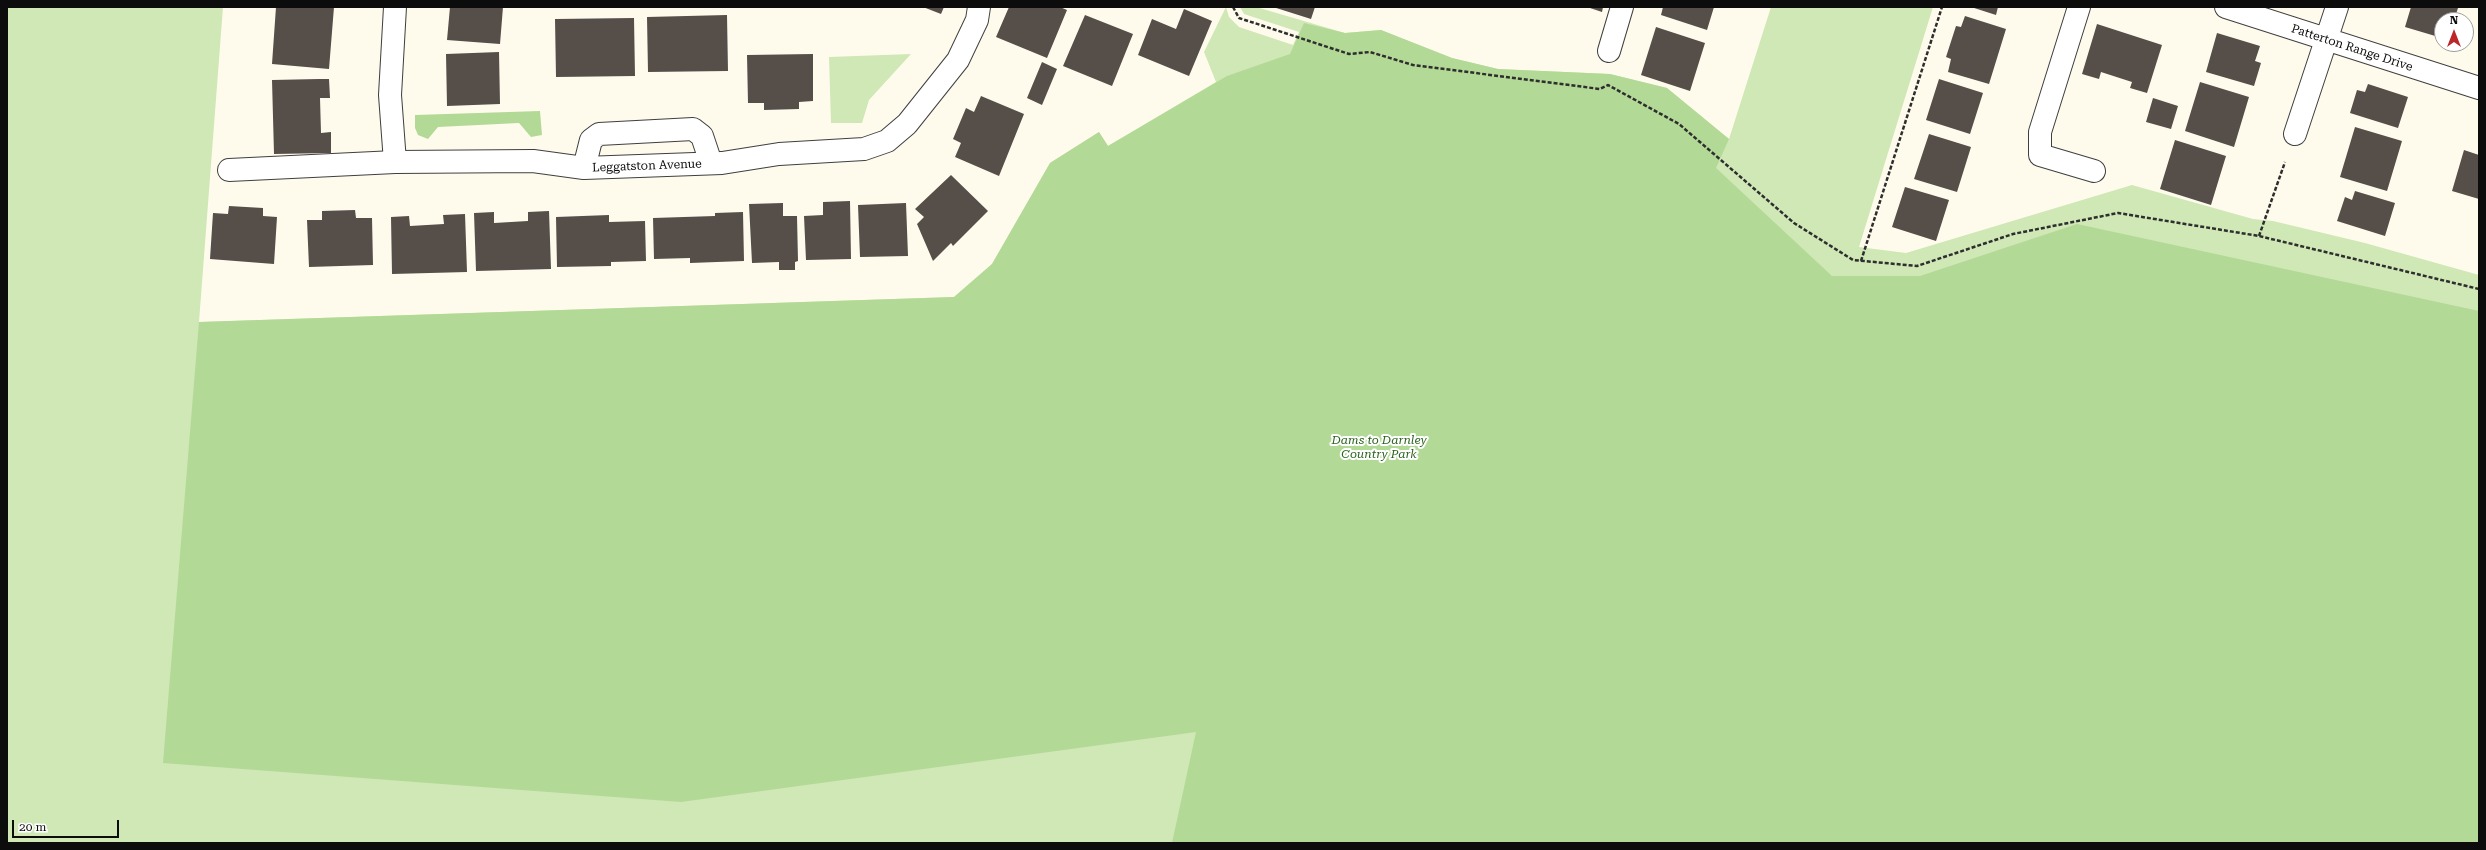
<!DOCTYPE html>
<html>
<head>
<meta charset="utf-8">
<style>
	body { margin:0 }
	#map { position:relative; width:2486px; height:850px; overflow:hidden; background:#fffbec; font-family:"Roboto Serif",serif }
	canvas { display:block }
	.frame { position:absolute; inset:0; border:8px solid #0c0c0c; pointer-events:none }
	.north { position:absolute; left:2434px; top:12px; width:40px; height:40px; box-sizing:border-box; background:#fff; border:1px solid #9e9e9e; border-radius:50%; rotate:0deg; font-size:11px; font-weight:700; line-height:16px; text-align:center; color:#0c0c0c }
	.north::after { content:''; display:block; margin:auto; width:14px; height:18px; background:#bb262b; clip-path:polygon(50% 0,100% 100%,50% 72%,0 100%) }
	.scale { position:absolute; left:12px; top:820px; width:107px; height:18px; box-sizing:border-box; border:2px solid #0c0c0c; border-top:0; padding-left:5px; font-size:12px; line-height:14px; white-space:nowrap; color:#0c0c0c; -webkit-text-stroke:3px #fff; paint-order:stroke }
</style>
</head>
<body>
<div id="map">
<canvas width="2486" height="850"></canvas>
<div class="frame"></div>
<div class="north">N</div>
<div class="scale">20 m</div>
</div>
<script>
const ctx = document.querySelector('canvas').getContext('2d');
ctx.lineJoin = 'round';
function fillPath(path, color) {
  ctx.fillStyle = color;
  ctx.fill(path, 'evenodd');
}
function poly(rows) {
  const path = new Path2D();
  for (const r of rows) {
    path.moveTo(r[0], r[1]);
    for (let i = 2; i < r.length; i += 2) path.lineTo(r[i], r[i + 1]);
  }
  return path;
}
function stroke(path, color, width, dash) {
  ctx.strokeStyle = color;
  ctx.lineWidth = width;
  ctx.lineCap = dash ? 'butt' : 'round';
  ctx.setLineDash(dash || []);
  ctx.stroke(path);
}
function label(font, color, halo, rows, align = 'center') {
  ctx.font = font + ' "Roboto Serif",serif';
  ctx.lineWidth = 4;
  ctx.setLineDash([]);
  ctx.textBaseline = 'middle';
  ctx.strokeStyle = halo;
  ctx.fillStyle = color;
  for (const [text, x, y, turn = 0] of rows) {
    ctx.save();
    ctx.translate(x, y);
    ctx.rotate((+turn || 0) * Math.PI / 180);
    ctx.textAlign = isNaN(turn) ? turn : align;
    if (halo) ctx.strokeText(text, 0, 0);
    ctx.fillText(text, 0, 0);
    ctx.restore();
  }
}
fillPath(poly([
	[7,7,223,7,199,322,954,297,992,264,1050,163,1099,132,1108,146,1216,82,1204,52,1226,7,1229,17,1239,27,1293,45,1299,32,1244,14,1240,7,1256,7,1345,33,1381,30,1452,58,1498,69,1610,74,1667,88,1729,139,1771,7,1933,7,1859,247,1906,253,2132,185,2253,219,2273,221,2365,243,2479,275,2479,843,7,843],
	[911,54,869,100,862,123,831,123,829,57]
]), '#cfe8b6');
fillPath(poly([
	[1304,23,1345,33,1381,30,1452,58,1498,69,1610,74,1667,88,1729,139,1716,168,1832,276,1920,276,2077,224,2479,311,2479,843,1172,843,1196,732,681,802,163,763,199,322,954,297,992,264,1050,163,1099,132,1108,146,1227,76,1290,54],
	[540,111,542,135,531,137,519,123,438,127,428,139,418,135,415,128,415,115]
]), '#b3d996');
fillPath(poly([
	[276,7,334,7,329,69,272,64],
	[450,7,503,7,500,44,447,40],
	[923,7,944,7,941,14],
	[1009,7,1060,7,1067,10,1047,58,996,37],
	[1273,7,1315,7,1311,19],
	[1587,7,1603,7,1602,12],
	[1663,7,1714,7,1707,30,1661,15],
	[1971,7,1998,7,1996,15],
	[2411,7,2456,7,2458,8,2454,20,2442,20,2442,38,2405,27],
	[1184,9,1212,21,1189,76,1138,55,1152,19,1176,29],
	[727,15,728,71,648,72,647,17],
	[1085,15,1133,34,1112,86,1063,66],
	[1965,16,2006,29,1989,84,1948,72,1951,59,1946,57,1956,26,1961,27],
	[634,18,635,76,556,77,555,19],
	[2097,24,2162,45,2147,93,2130,88,2132,82,2101,72,2099,79,2082,74],
	[1656,27,1705,43,1690,91,1641,75],
	[2217,33,2260,46,2255,61,2261,63,2254,86,2206,72],
	[499,52,500,104,447,106,446,54],
	[813,54,813,101,799,102,799,109,764,110,764,103,748,103,747,55],
	[1042,62,1057,69,1042,105,1027,98],
	[319,79,329,79,330,98,320,98,321,133,331,132,331,153,274,154,272,80],
	[1939,79,1983,93,1970,134,1926,120],
	[2200,82,2249,97,2234,147,2185,131],
	[2368,84,2408,97,2398,128,2350,113,2357,90,2365,92],
	[981,96,1024,114,999,176,955,157,961,143,953,139,966,108,974,112],
	[2153,98,2178,106,2171,129,2146,122],
	[2355,127,2402,141,2387,191,2340,177],
	[1929,134,1971,147,1957,192,1914,179],
	[2175,140,2226,156,2211,205,2160,189],
	[2464,150,2479,155,2479,199,2452,191],
	[951,175,988,211,953,246,951,243,933,261,917,224,924,217,915,209],
	[1905,187,1949,200,1936,241,1892,227],
	[2355,191,2395,203,2385,236,2337,221,2345,197,2352,200],
	[850,201,851,259,806,260,804,216,823,215,823,202],
	[783,203,783,216,797,216,798,261,795,262,795,270,779,270,779,262,752,263,749,204],
	[906,203,908,256,860,257,858,205],
	[229,206,263,208,263,216,277,217,274,264,210,259,213,213,228,214],
	[355,210,356,218,372,218,373,265,309,267,307,220,322,220,322,211],
	[549,211,551,269,476,271,474,213,494,212,494,223,528,221,528,212],
	[743,212,744,261,690,263,690,258,654,259,653,218,715,216,715,213],
	[465,214,467,272,392,274,391,217,409,216,410,226,444,224,443,215],
	[609,215,609,222,645,221,646,261,611,262,611,266,557,267,556,217]
]), '#554e49');
const lane = poly([
	[2079,7,2040,132,2040,155,2094,171],
	[1609,51,1622,7],
	[229,170,395,162]
]);
const street = poly([
	[395,7,390,95,395,162,533,161,584,168,722,163,779,154,864,149,887,141,907,124,958,60,977,20,979,7],
	[2226,7,2479,88],
	[2295,134,2337,7],
	[584,168,591,140,599,134,693,129,702,136,711,163]
]);
stroke(lane, '#3f3f3f', 24);
stroke(street, '#3f3f3f', 24);
stroke(poly([
	[1233,7,1239,18,1349,54,1370,52,1413,65,1600,89,1608,85,1679,124,1794,223,1853,260,1917,266,2013,234,2118,213,2259,236,2479,289],
	[2259,236,2285,162],
	[1861,261,1942,7]
]), '#2e2e2e', 2.5, [4, 2]);
stroke(lane, '#fff', 22);
stroke(street, '#fff', 22);
label('12px', '#0c0c0c', '#fff', [
	["Patterton Range Drive",2352,48,18],
	["Leggatston Avenue",647,166,-2]
]);
label('italic 12px', '#2b631e', '#fff', [
	["Dams to Darnley",1379,440],
	["Country Park",1379,454]
]);
</script>
</body>
</html>
